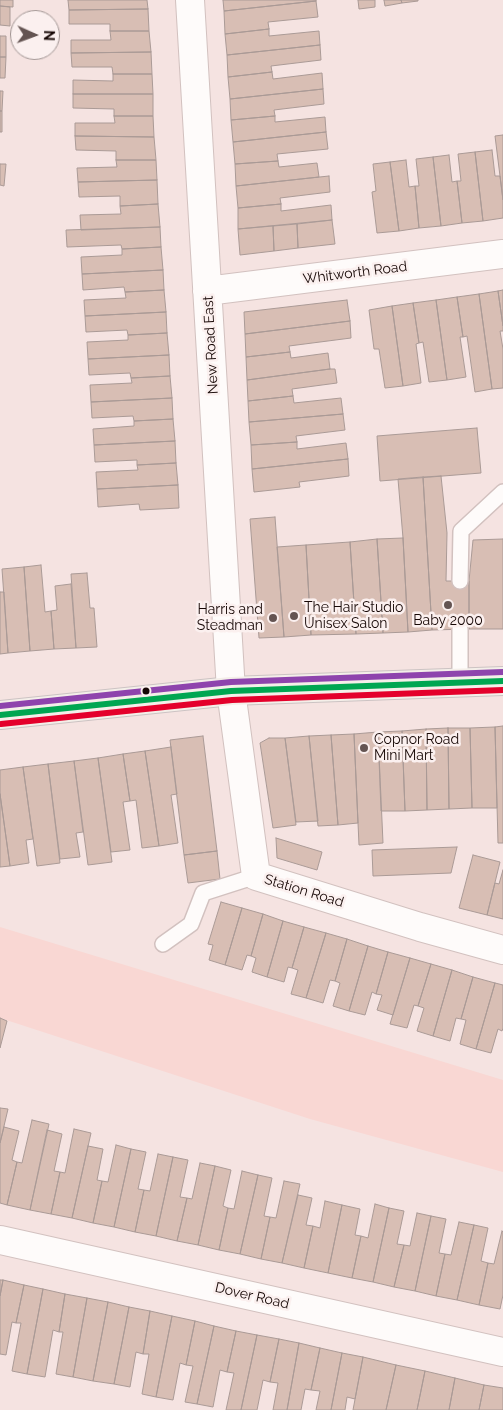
<!DOCTYPE html>
<html>
<head>
<meta charset="utf-8">
<style>
	body { margin:0 }
	#map { position:relative; width:503px; height:1410px; overflow:hidden; background:#f5e3e1; font-family:Raleway,sans-serif }
	canvas { display:block }
	.north { position:absolute; left:10px; top:10px; width:50px; height:50px; box-sizing:border-box; background:#fbf0ef; border:1px solid #9f9391; border-radius:50%; rotate:92deg; font-size:14px; font-weight:700; line-height:20px; text-align:center; color:#160705 }
	.north::after { content:''; display:block; margin:auto; width:18px; height:22px; background:#645452; clip-path:polygon(50% 0,100% 100%,50% 72%,0 100%) }
</style>
</head>
<body>
<div id="map">
<canvas width="503" height="1410"></canvas>
<div class="north">N</div>
</div>
<script>
const ctx = document.querySelector('canvas').getContext('2d');
ctx.lineJoin = 'round';
function fillPath(path, color) {
  ctx.fillStyle = color;
  ctx.fill(path, 'evenodd');
}
function poly(rows) {
  const path = new Path2D();
  for (const r of rows) {
    path.moveTo(r[0], r[1]);
    for (let i = 2; i < r.length; i += 2) path.lineTo(r[i], r[i + 1]);
  }
  return path;
}
function stroke(path, color, width, dash) {
  ctx.strokeStyle = color;
  ctx.lineWidth = width;
  ctx.lineCap = dash ? 'butt' : 'round';
  ctx.setLineDash(dash || []);
  ctx.stroke(path);
}
function label(font, color, halo, rows, align = 'center') {
  ctx.font = font + ' Raleway,sans-serif';
  ctx.lineWidth = 5;
  ctx.setLineDash([]);
  ctx.textBaseline = 'middle';
  ctx.strokeStyle = halo;
  ctx.fillStyle = color;
  for (const [text, x, y, turn = 0] of rows) {
    ctx.save();
    ctx.translate(x, y);
    ctx.rotate((+turn || 0) * Math.PI / 180);
    ctx.textAlign = isNaN(turn) ? turn : align;
    if (halo) ctx.strokeText(text, 0, 0);
    ctx.fillText(text, 0, 0);
    ctx.restore();
  }
}
fillPath(poly([
	[0,927,503,1080,503,1172,310,1119,0,1018]
]), '#f9d7d3');
const building = poly([
	[0,0,13,0,13,7,0,6,0,0],
	[68,0,147,0,148,9,69,10,68,0],
	[223,0,316,0,316,1,224,11,223,0],
	[358,0,375,0,375,7,359,9,358,0],
	[384,0,401,0,402,3,385,6,384,0],
	[401,0,418,0,418,1,402,3,401,0],
	[316,1,318,17,268,22,269,29,225,34,224,11,316,1],
	[0,6,10,7,10,26,0,25,0,6],
	[148,9,149,31,110,31,110,24,69,24,69,10,148,9],
	[269,29,269,36,319,31,320,45,227,55,225,34,269,29],
	[110,31,149,31,151,52,71,53,71,40,111,40,110,31],
	[0,36,6,36,6,57,0,57,0,36],
	[320,45,321,60,271,66,272,72,228,77,227,55,320,45],
	[151,52,152,74,113,74,112,67,72,67,71,53,151,52],
	[0,57,6,57,5,78,0,78,0,57],
	[272,72,273,79,322,73,323,89,230,99,228,77,272,72],
	[113,74,152,74,153,94,73,94,73,80,113,81,113,74],
	[323,89,324,104,274,110,275,116,231,120,230,99,323,89],
	[0,91,3,91,2,111,0,111,0,91],
	[73,94,153,94,153,116,114,116,114,109,73,108,73,94],
	[0,111,2,111,2,132,0,132,0,111],
	[114,116,153,116,154,137,75,136,75,123,115,123,114,116],
	[275,116,275,122,325,117,326,132,233,142,231,120,275,116],
	[326,132,328,149,277,154,278,161,235,164,233,142,326,132],
	[503,135,503,200,495,136,503,135],
	[75,136,154,137,156,160,116,160,116,151,76,150,75,136],
	[492,150,495,176,500,176,503,200,503,218,483,221,475,152,492,150],
	[475,152,483,221,462,223,457,181,461,181,458,154,475,152],
	[449,155,452,182,457,181,462,223,441,226,433,157,449,155],
	[433,157,441,226,419,228,415,186,419,186,416,159,433,157],
	[116,160,156,160,157,180,78,182,77,168,117,167,116,160],
	[406,160,409,187,415,186,419,228,399,231,390,162,406,160],
	[278,161,279,167,317,163,319,177,236,186,235,164,278,161],
	[390,162,399,231,377,233,372,192,376,191,373,164,390,162],
	[0,164,6,164,4,186,0,185,0,164],
	[329,176,330,192,280,198,281,204,238,208,236,186,329,176],
	[157,180,158,204,120,206,120,196,79,197,78,182,157,180],
	[158,204,160,227,81,230,80,215,121,214,120,206,158,204],
	[281,204,281,211,331,205,332,220,238,229,238,208,281,204],
	[332,220,335,244,298,248,297,224,332,220],
	[297,224,298,248,274,251,273,226,297,224],
	[273,226,274,251,240,255,238,229,273,226],
	[160,227,161,247,122,249,121,245,67,247,66,230,160,227],
	[161,247,163,270,82,274,81,257,122,255,122,249,161,247],
	[163,270,164,290,125,292,124,287,83,290,82,274,163,270],
	[164,290,166,312,85,316,84,300,126,298,125,292,164,290],
	[503,290,503,326,498,291,503,290],
	[498,291,503,326,503,331,500,331,503,349,503,388,492,389,479,294,498,291],
	[479,294,492,389,475,392,467,336,463,337,457,297,479,294],
	[457,297,463,337,460,337,466,377,447,380,436,300,457,297],
	[347,300,350,321,245,334,244,312,347,300],
	[436,300,447,380,429,382,423,342,419,343,413,303,436,300],
	[413,303,419,343,416,344,421,383,403,386,392,306,413,303],
	[392,306,403,386,385,388,379,349,374,349,369,310,392,306],
	[166,312,167,333,128,335,127,330,86,332,85,316,166,312],
	[350,321,351,338,289,346,290,352,246,357,245,334,350,321],
	[167,333,169,355,88,359,87,342,128,340,128,335,167,333],
	[290,352,291,358,328,353,330,369,247,380,246,357,290,352],
	[169,355,170,376,131,378,130,373,89,375,88,359,169,355],
	[330,369,335,369,337,383,292,389,293,396,248,401,247,380,330,369],
	[170,376,172,398,91,402,90,385,132,383,131,378,170,376],
	[293,396,294,403,341,398,343,414,249,422,248,401,293,396],
	[172,398,173,419,134,421,133,416,92,418,91,402,172,398],
	[343,414,345,430,296,436,297,442,251,445,249,422,343,414],
	[173,419,175,441,94,445,93,429,134,426,134,421,173,419],
	[477,428,481,473,380,481,377,436,477,428],
	[175,441,176,463,137,465,137,460,95,462,94,445,175,441],
	[297,442,297,449,346,443,348,459,252,469,251,445,297,442],
	[348,459,349,476,299,482,300,487,254,492,252,469,348,459],
	[176,463,178,485,97,489,96,472,138,470,137,465,176,463],
	[441,476,447,533,446,581,469,581,469,629,432,630,423,477,441,476],
	[423,477,432,630,408,632,403,538,398,479,423,477],
	[178,485,179,508,140,510,139,504,98,507,97,489,178,485],
	[275,517,284,637,259,638,250,519,275,517],
	[403,538,408,632,383,633,377,539,403,538],
	[377,539,383,633,356,634,350,542,377,539],
	[503,539,503,629,469,629,469,581,473,540,503,539],
	[350,542,356,634,311,635,306,545,350,542],
	[306,545,311,635,284,637,277,547,306,545],
	[41,565,45,612,51,611,54,649,30,651,24,567,41,565],
	[24,567,30,651,8,653,2,569,24,567],
	[87,573,90,608,94,608,97,647,76,648,71,574,87,573],
	[71,584,76,648,54,649,51,611,57,610,55,586,71,584],
	[0,592,4,592,8,653,0,654,0,592],
	[503,726,503,843,498,843,495,727,503,726],
	[495,727,497,808,472,808,470,728,495,727],
	[448,728,470,728,472,808,449,809,448,728],
	[448,728,449,809,427,810,426,729,448,728],
	[426,729,427,810,405,811,402,731,426,729],
	[402,731,405,811,381,811,378,732,402,731],
	[378,732,383,843,359,845,354,734,378,732],
	[354,734,358,823,338,825,331,735,354,734],
	[331,735,338,825,318,826,309,736,331,735],
	[203,736,217,851,184,855,170,740,203,736],
	[309,736,318,821,296,822,285,738,309,736],
	[269,738,285,738,296,825,273,828,260,743,269,738],
	[171,747,177,794,171,795,178,843,159,846,145,751,171,747],
	[145,751,159,846,142,848,136,800,130,801,123,754,145,751],
	[123,754,130,801,123,802,130,850,111,852,98,758,123,754],
	[98,758,112,862,88,865,74,761,98,758],
	[74,761,83,832,76,833,80,857,60,859,48,764,74,761],
	[48,764,60,863,37,866,23,767,48,764],
	[23,767,33,839,26,840,29,863,10,866,0,794,0,770,23,767],
	[0,794,10,866,0,867,0,794],
	[276,838,322,852,317,870,277,858,276,838],
	[457,847,451,873,373,876,372,850,457,847],
	[217,851,220,879,188,883,184,855,217,851],
	[473,855,500,862,487,915,459,908,473,855],
	[503,870,503,919,487,915,495,883,499,884,503,870],
	[221,902,242,908,225,965,209,960,213,945,208,944,221,902],
	[242,908,263,914,251,956,247,955,242,970,225,965,242,908],
	[263,914,283,921,267,977,252,972,256,958,251,956,263,914],
	[283,921,304,927,292,968,288,967,284,982,267,977,283,921],
	[304,927,326,933,306,998,291,994,298,970,292,968,304,927],
	[326,933,347,939,335,981,330,980,323,1003,306,998,326,933],
	[347,939,368,946,349,1011,333,1006,340,983,335,981,347,939],
	[368,946,388,952,376,994,372,992,365,1015,349,1011,368,946],
	[388,952,410,958,393,1015,377,1010,382,995,376,994,388,952],
	[410,958,431,964,418,1006,414,1005,407,1028,390,1024,410,958],
	[431,964,452,970,433,1036,417,1031,424,1008,418,1006,431,964],
	[452,970,473,977,461,1019,456,1018,450,1041,433,1036,452,970],
	[473,977,495,983,476,1049,460,1044,466,1020,461,1019,473,977],
	[495,983,503,985,503,1028,502,1031,498,1029,491,1053,476,1049,495,983],
	[0,1018,7,1021,0,1048,0,1018],
	[0,1108,8,1109,0,1143,0,1108],
	[32,1120,49,1124,30,1210,7,1205,17,1162,22,1163,32,1120],
	[4,1127,19,1131,12,1160,17,1162,7,1205,0,1203,0,1143,4,1127],
	[74,1129,91,1133,72,1218,51,1214,60,1172,65,1173,74,1129],
	[47,1130,62,1134,54,1171,60,1172,51,1214,30,1210,47,1130],
	[116,1145,131,1149,114,1227,93,1223,102,1181,108,1182,116,1145],
	[88,1146,103,1149,97,1180,102,1181,93,1223,72,1218,88,1146],
	[131,1149,146,1152,138,1189,144,1190,135,1232,114,1227,131,1149],
	[158,1154,173,1157,156,1236,135,1232,144,1190,150,1191,158,1154],
	[173,1157,188,1160,180,1197,187,1198,177,1241,156,1236,173,1157],
	[200,1163,215,1166,198,1245,177,1241,187,1198,192,1199,200,1163],
	[215,1166,231,1170,223,1206,228,1208,219,1250,198,1245,215,1166],
	[242,1171,258,1175,240,1254,219,1250,228,1208,234,1209,242,1171],
	[258,1175,272,1178,264,1216,270,1217,261,1259,240,1254,258,1175],
	[284,1181,300,1184,282,1263,261,1259,270,1217,276,1218,284,1181],
	[298,1195,312,1198,306,1225,313,1226,304,1268,282,1263,298,1195],
	[325,1201,342,1205,328,1273,304,1268,313,1226,320,1228,325,1201],
	[375,1204,389,1208,373,1282,352,1278,361,1236,368,1238,375,1204],
	[342,1205,360,1209,355,1235,361,1236,352,1278,328,1273,342,1205],
	[389,1208,404,1211,397,1244,404,1245,394,1287,373,1282,389,1208],
	[417,1213,431,1216,415,1291,394,1287,404,1245,410,1246,417,1213],
	[431,1216,446,1219,439,1253,445,1254,436,1296,415,1291,431,1216],
	[459,1222,474,1225,457,1300,436,1296,445,1254,451,1255,459,1222],
	[474,1225,488,1228,481,1261,488,1263,479,1305,457,1300,474,1225],
	[502,1231,503,1232,503,1295,500,1309,479,1305,488,1263,494,1264,502,1231],
	[0,1280,3,1280,0,1296,0,1280],
	[3,1280,24,1285,16,1323,12,1322,6,1355,0,1354,0,1296,3,1280],
	[24,1285,43,1289,27,1374,12,1371,21,1323,16,1323,24,1285],
	[43,1289,65,1294,59,1332,53,1330,45,1377,27,1374,43,1289],
	[65,1294,87,1298,73,1377,56,1374,63,1332,59,1332,65,1294],
	[87,1298,108,1302,93,1381,73,1377,87,1298],
	[108,1302,129,1307,114,1384,93,1381,108,1302],
	[129,1307,150,1311,143,1354,136,1352,130,1387,114,1384,129,1307],
	[150,1311,172,1316,156,1397,142,1394,149,1354,143,1354,150,1311],
	[172,1316,195,1321,186,1365,180,1363,173,1400,156,1397,172,1316],
	[195,1321,214,1326,197,1404,185,1402,193,1366,186,1365,195,1321],
	[214,1326,236,1331,227,1372,220,1370,213,1407,197,1404,214,1326],
	[236,1331,257,1335,241,1410,226,1410,234,1373,227,1372,236,1331],
	[257,1335,279,1339,270,1382,263,1380,257,1410,241,1410,257,1335],
	[279,1339,299,1343,287,1410,273,1410,278,1383,270,1382,279,1339],
	[299,1343,320,1348,311,1390,305,1389,301,1410,287,1410,299,1343],
	[320,1348,342,1353,331,1410,316,1410,320,1391,311,1390,320,1348],
	[342,1353,363,1357,355,1399,347,1397,345,1410,331,1410,342,1353],
	[363,1357,396,1365,386,1410,353,1410,363,1357],
	[396,1365,425,1371,417,1410,386,1410,396,1365],
	[425,1371,455,1378,449,1410,417,1410,425,1371],
	[455,1378,484,1385,479,1410,449,1410,455,1378],
	[484,1385,503,1388,503,1410,479,1410,484,1385]
]);
fillPath(building, '#d8beb4');
stroke(building, '#aa9a96', 1);
const lane = poly([
	[460,581,461,531,503,492],
	[460,682,460,629],
	[163,944,191,924,203,893,256,876]
]);
const street = poly([
	[190,0,231,691,256,876,420,927,503,950],
	[207,291,503,254],
	[0,1240,503,1352]
]);
const primary = poly([
	[0,715,231,691,503,681]
]);
stroke(lane, '#d2c1bf', 18);
stroke(street, '#d2c1bf', 30);
stroke(primary, '#ccc3c3', 30);
stroke(lane, '#fefbfa', 15);
stroke(street, '#fefbfa', 28);
stroke(primary, '#f4efe9', 28);
stroke(poly([
	[0,715,231,691,503,681]
]), '#00a651', 6);
stroke(poly([
	[1,724,232,700,503,690]
]), '#e4002b', 6);
stroke(poly([
	[0,706,231,682,503,672]
]), '#8e44ad', 6);
for (const [x, y, r, color] of [
	[448,605,5,"#645452"],
	[294,616,5,"#645452"],
	[273,618,5,"#645452"],
	[146,691,4.5,"#160705"],
	[364,748,5,"#645452"]
]) {
  const dot = new Path2D();
  dot.arc(x, y, r, 0, 2 * Math.PI);
  ctx.fillStyle = color;
  ctx.fill(dot);
  stroke(dot, '#fbf0ef', 2);
}
label('14px', '#160705', '#fbf0ef', [
	["Whitworth Road",355,273,-7],
	["New Road East",211,345,-93],
	["Station Road",304,891,17],
	["Dover Road",252,1296,13]
]);
label('14px', '#160705', '#fbf0ef', [
	["The Hair Studio",304,608],
	["Unisex Salon",304,624],
	["Harris and",263,610,"right"],
	["Steadman",263,626,"right"],
	["Baby 2000",448,621,"center"],
	["Copnor Road",374,740],
	["Mini Mart",374,756]
], 'left');
</script>
</body>
</html>
